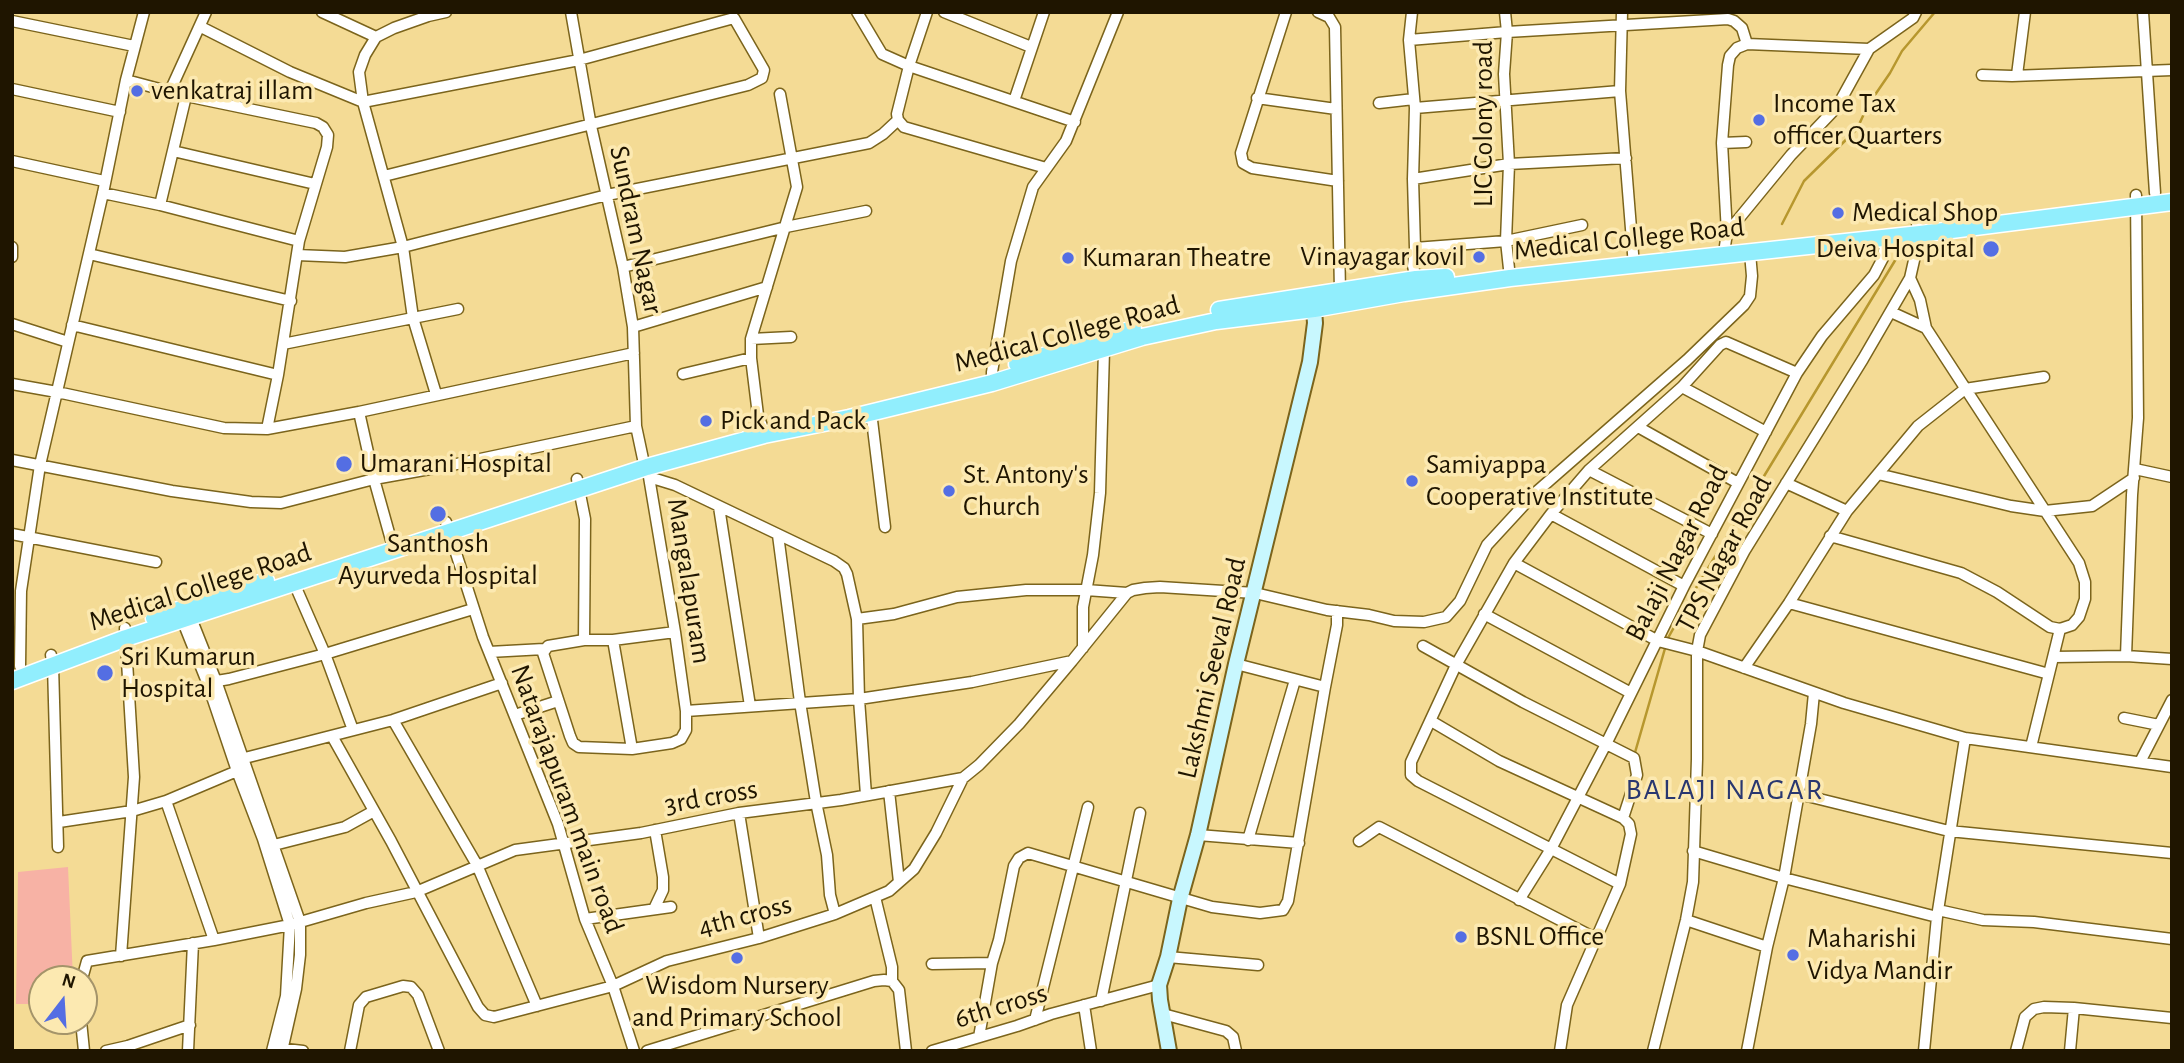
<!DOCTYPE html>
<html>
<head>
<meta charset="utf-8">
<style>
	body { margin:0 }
	#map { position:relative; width:2184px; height:1063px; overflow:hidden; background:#f4db95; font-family:"Alegreya Sans",sans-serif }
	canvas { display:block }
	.frame { position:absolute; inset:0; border:14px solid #1f1500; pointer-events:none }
	.north { position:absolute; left:28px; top:965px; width:70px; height:70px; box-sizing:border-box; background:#fce9b1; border:2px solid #a4946a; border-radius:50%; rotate:17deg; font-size:19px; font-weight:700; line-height:28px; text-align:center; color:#1f1500 }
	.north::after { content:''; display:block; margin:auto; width:24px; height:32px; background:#546ee3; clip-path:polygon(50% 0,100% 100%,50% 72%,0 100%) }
</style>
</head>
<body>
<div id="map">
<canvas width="2184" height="1063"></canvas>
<div class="frame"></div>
<div class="north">N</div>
</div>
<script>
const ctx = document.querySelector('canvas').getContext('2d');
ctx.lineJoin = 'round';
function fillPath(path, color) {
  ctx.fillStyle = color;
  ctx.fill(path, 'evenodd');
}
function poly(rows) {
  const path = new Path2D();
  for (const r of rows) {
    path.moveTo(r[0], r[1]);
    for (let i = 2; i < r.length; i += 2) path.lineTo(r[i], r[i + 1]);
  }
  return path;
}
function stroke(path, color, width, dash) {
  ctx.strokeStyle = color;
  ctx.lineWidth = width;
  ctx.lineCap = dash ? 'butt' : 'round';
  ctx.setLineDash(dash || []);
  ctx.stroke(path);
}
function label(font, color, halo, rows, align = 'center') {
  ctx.font = font + ' "Alegreya Sans",sans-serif';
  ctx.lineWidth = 7;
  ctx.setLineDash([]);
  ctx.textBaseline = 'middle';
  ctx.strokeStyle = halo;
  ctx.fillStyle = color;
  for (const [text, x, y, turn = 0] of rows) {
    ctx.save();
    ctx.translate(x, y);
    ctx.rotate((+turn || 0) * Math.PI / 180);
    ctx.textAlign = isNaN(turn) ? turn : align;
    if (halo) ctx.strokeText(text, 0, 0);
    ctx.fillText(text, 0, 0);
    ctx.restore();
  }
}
fillPath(poly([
	[68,867,73,979,42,979,42,1004,16,1004,18,872]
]), '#f7b2a5');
stroke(poly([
	[1782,224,1804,181,1857,129,1868,105,1890,73,1902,51,1935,12],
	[1634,756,1668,638,1696,588,1899,254]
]), '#b7972e', 2.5);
const street = poly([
	[322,12,376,37],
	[571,12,591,126,623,267,633,327,636,426,643,459,649,477,675,632,686,711],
	[857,12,882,54,909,66,1075,122],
	[927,12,909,66,897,114,898,120,904,127,1046,168],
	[944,12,1031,47],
	[1286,12,1241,153,1243,163,1252,168,1338,181],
	[1318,12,1329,17,1335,27,1340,292],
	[1412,12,1409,40,1415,108,1413,179,1415,248,1413,266,1416,279],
	[1505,12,1507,32,1504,74,1509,164,1506,241,1510,278],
	[1622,12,1620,91,1634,266],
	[2143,12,2155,193],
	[12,21,134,46],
	[201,27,290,72,363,102,579,60,734,18,764,70,762,78,748,85,384,176],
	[1409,40,1507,32,1728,19,1734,21,1742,28,1747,44],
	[1982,75,2012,76,2172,70],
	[2017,75,2025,12],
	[126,80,186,96,316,123,323,127,328,135,327,147,299,241,278,375,267,429],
	[12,89,120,112],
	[170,91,206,12],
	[1257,98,1336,109],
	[1014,101,1044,12],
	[1379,103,1414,99],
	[1415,108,1620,91],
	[1722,143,1728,65,1730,56,1737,48,1747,44,1869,49],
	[173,151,315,184],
	[12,161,104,181],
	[1413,179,1509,164,1626,158],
	[103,193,160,205,299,241],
	[160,205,186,96],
	[1727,233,1791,155,1837,107,1869,49,1913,18,1916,12],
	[1725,246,1727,233,1722,143,1746,142],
	[12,247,12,257],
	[1415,248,1506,241,1582,225],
	[89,254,291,301],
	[297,255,345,257,403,247,607,195,869,143,883,134,898,120],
	[623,267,786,227,866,211],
	[1891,312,1926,328,1920,300,1910,278],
	[12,324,68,342],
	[72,325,278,375],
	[633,327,767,287],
	[751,339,791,337],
	[283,344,458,309],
	[683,374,751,358],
	[992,383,992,372,1011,261,1033,187,1066,141,1118,12],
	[12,384,57,392,224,428,267,429,359,412],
	[1682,387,1766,432],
	[436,394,413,318,403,247,363,102,359,72,365,55,376,37,394,28,428,16,446,12],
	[871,412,885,527],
	[762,426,758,415,751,358,751,339,797,187,780,94],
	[1638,427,1738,483],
	[12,460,172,491,251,502,281,503,374,479,452,465,636,426],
	[2135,469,2172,477],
	[1589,470,1712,534],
	[1878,474,2011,506,2045,511,2092,506,2134,478],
	[649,477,675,485,834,561,844,568,847,574,857,619,859,699,866,795],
	[1786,483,1847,511],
	[719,507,750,706],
	[1551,514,1684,586],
	[446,522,483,637,558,824,585,919,613,986,634,1051],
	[12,534,156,562],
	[778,535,800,702,816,802,827,855,830,895,835,914],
	[1830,536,1961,573,1997,592,2050,627,2060,629,2072,625,2079,617,2085,599,2085,582,2079,563,1926,328],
	[391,540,374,479,359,412,634,353],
	[1514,563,1658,641,1697,651,1844,703,1965,738,2172,767],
	[294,583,325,654,353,730],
	[1789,603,2049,674],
	[1484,614,1631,693],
	[181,617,207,682,237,771,263,839,290,925,286,996,272,1051],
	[191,618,216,681,300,922,300,955,296,989,282,1051],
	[857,619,894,614,957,597,1026,590,1086,590,1127,593],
	[584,640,548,646,543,653,570,736,573,743,579,747,632,749],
	[613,640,675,632],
	[1423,646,1523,702,1634,758,1637,775,1623,818],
	[1083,648,1083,607,1093,555,1100,493,1104,350],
	[489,652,544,649],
	[51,655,53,665,58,847],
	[2126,656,2132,495,2138,418,2136,195],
	[2054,657,2126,656,2172,659],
	[1072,661,1127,593,1133,590,1145,588,1160,587,1255,593,1327,610,1369,615,1394,621,1424,622,1446,617,1460,601,1487,545,1534,494,1687,360,1744,305,1750,296,1752,276,1750,253],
	[20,666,21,591,40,465,103,193,126,80,144,12],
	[1744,668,1789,603,1847,511,1918,426,1965,389,2044,377],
	[211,682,229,679,325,654,473,609],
	[1325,687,1337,625,1337,611],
	[515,715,558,701],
	[2124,718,2159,725],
	[393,720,477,865,537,1006],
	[1431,721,1499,761,1623,818,1629,824,1631,834,1620,884,1567,1005,1560,1051],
	[332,736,391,841,478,1007,485,1015,494,1017,613,986,667,961,759,938,835,914,889,891,914,869,936,833,963,778],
	[2031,747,2060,629],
	[237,760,393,720,502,683],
	[2140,762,2172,700],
	[889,791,899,882],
	[1799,794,1949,831,2172,853],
	[739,813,759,938],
	[59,822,132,811,166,801],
	[1198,835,1299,843],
	[1248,840,1295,680],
	[1359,841,1379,827,1597,939],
	[270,846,345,827,374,811],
	[1693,851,1784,878,1937,917],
	[1620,884,1418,781,1411,775,1411,762,1456,665,1514,563,1551,514,1589,470,1682,387,1720,345,1726,342,1797,373],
	[875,897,892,967,892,981],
	[1519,900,1551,849,1606,744,1684,586,1797,373,1822,336,1874,275,1883,258,1886,237],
	[654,909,663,890,663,877,655,830],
	[1938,910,1983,920,2034,922,2172,939],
	[585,919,671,907],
	[1686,920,1767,947],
	[214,940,166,801,237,771],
	[121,956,134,777,125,628],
	[1168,957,1258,965],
	[932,964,992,963],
	[82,979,87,961,214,940,290,925,366,903,416,892,515,850,641,833,739,813,841,800,963,778,979,765,1019,724,1072,661,972,682,859,699,686,711,686,730,681,739,672,743,632,749,613,640,584,640,585,519,577,479],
	[1101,1001,1140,813],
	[1084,1005,1091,1051],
	[1163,1014,1226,1031,1233,1037,1236,1051],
	[1035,1020,1088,807],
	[81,1021,84,1051],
	[979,1037,992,963,999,940,1014,866,1019,858,1028,853,1212,907,1260,913,1283,910,1288,901,1325,687,1236,664],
	[277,1048,303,1051],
	[106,1051,128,1046,190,1025],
	[188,1051,193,943],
	[350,1051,359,1005,366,997,403,986,411,987,418,995,439,1051],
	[647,1051,874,981,884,980,892,981,899,990,906,1051],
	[932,1051,1017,1026,1051,1014,1159,985],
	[1653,1051,1686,920,1693,882,1697,759,1697,651,1700,635,1745,550,1863,359,1910,278,1920,234,1917,224],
	[1747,1051,1767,947,1784,878,1811,724,1814,693],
	[1924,1051,1937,917,1965,738],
	[2016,1051,2025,1017,2034,1009,2044,1007,2074,1008,2172,1018],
	[2070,1051,2074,1008]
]);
const secondary = poly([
	[1169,1051,1160,1000,1159,985,1168,957,1180,899,1198,835,1236,664,1310,362,1315,323,1313,298]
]);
const primary = poly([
	[1219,310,1416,279,1446,277],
	[1017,364,1133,329],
	[154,618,266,581],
	[12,681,126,638,647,467,764,435,849,418,992,383,1142,337,1216,321,1314,309,1404,293,1510,278,1920,234,2172,202]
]);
stroke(street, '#7b641c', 13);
stroke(secondary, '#7b641c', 18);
stroke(primary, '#fff', 19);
stroke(street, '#fff', 10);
stroke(secondary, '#c8f7fe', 14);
stroke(primary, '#91eefd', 16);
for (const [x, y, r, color] of [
	[137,91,7,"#546ee3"],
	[1759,120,7,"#546ee3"],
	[1838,213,7,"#546ee3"],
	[1991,249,9,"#546ee3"],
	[1479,257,7,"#546ee3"],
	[1068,258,7,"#546ee3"],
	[706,421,7,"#546ee3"],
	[344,464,9,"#546ee3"],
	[1412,481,7,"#546ee3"],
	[949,491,7,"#546ee3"],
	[438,514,9,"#546ee3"],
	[105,673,9,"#546ee3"],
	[1461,937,7,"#546ee3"],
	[1793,955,7,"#546ee3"],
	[737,958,7,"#546ee3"]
]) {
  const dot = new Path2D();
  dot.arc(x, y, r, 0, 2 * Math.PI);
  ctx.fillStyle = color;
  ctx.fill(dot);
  stroke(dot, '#fce9b1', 2.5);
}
label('28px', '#1f1500', '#fce9b1', [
	["venkatraj illam",151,91],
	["Income Tax",1773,104],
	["officer Quarters",1773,136],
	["Medical Shop",1852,213],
	["Deiva Hospital",1975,249,"right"],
	["Vinayagar kovil",1465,257,"right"],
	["Kumaran Theatre",1082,258],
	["Pick and Pack",720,421],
	["Umarani Hospital",360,464],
	["Samiyappa",1426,465],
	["Cooperative Institute",1426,497],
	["St. Antony's",963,475],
	["Church",963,507],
	["Santhosh",438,544,"center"],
	["Ayurveda Hospital",438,576,"center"],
	["Sri Kumarun",121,657],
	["Hospital",121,689],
	["BSNL Office",1475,937],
	["Maharishi",1807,939],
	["Vidya Mandir",1807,971],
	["Wisdom Nursery",737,986,"center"],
	["and Primary School",737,1018,"center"]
], 'left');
label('28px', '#1f1500', '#fce9b1', [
	["LIC Colony road",1484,124,-90],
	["Sundram Nagar",636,230,78],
	["Medical College Road",1629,239,-6],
	["Medical College Road",1067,334,-15],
	["Balaji Nagar Road",1677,553,-63],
	["TPS Nagar Road",1724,554,-62],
	["Mangalapuram",689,581,81],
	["Medical College Road",200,587,-18],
	["Lakshmi Seeval Road",1212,668,-77],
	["3rd cross",711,797,-10],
	["Natarajapuram main road",567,799,70],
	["4th cross",745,916,-15],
	["6th cross",1001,1006,-17]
]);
ctx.letterSpacing = '2px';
label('30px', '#293770', '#fce9b1', [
	["BALAJI NAGAR",1725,790]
]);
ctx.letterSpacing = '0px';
</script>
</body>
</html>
